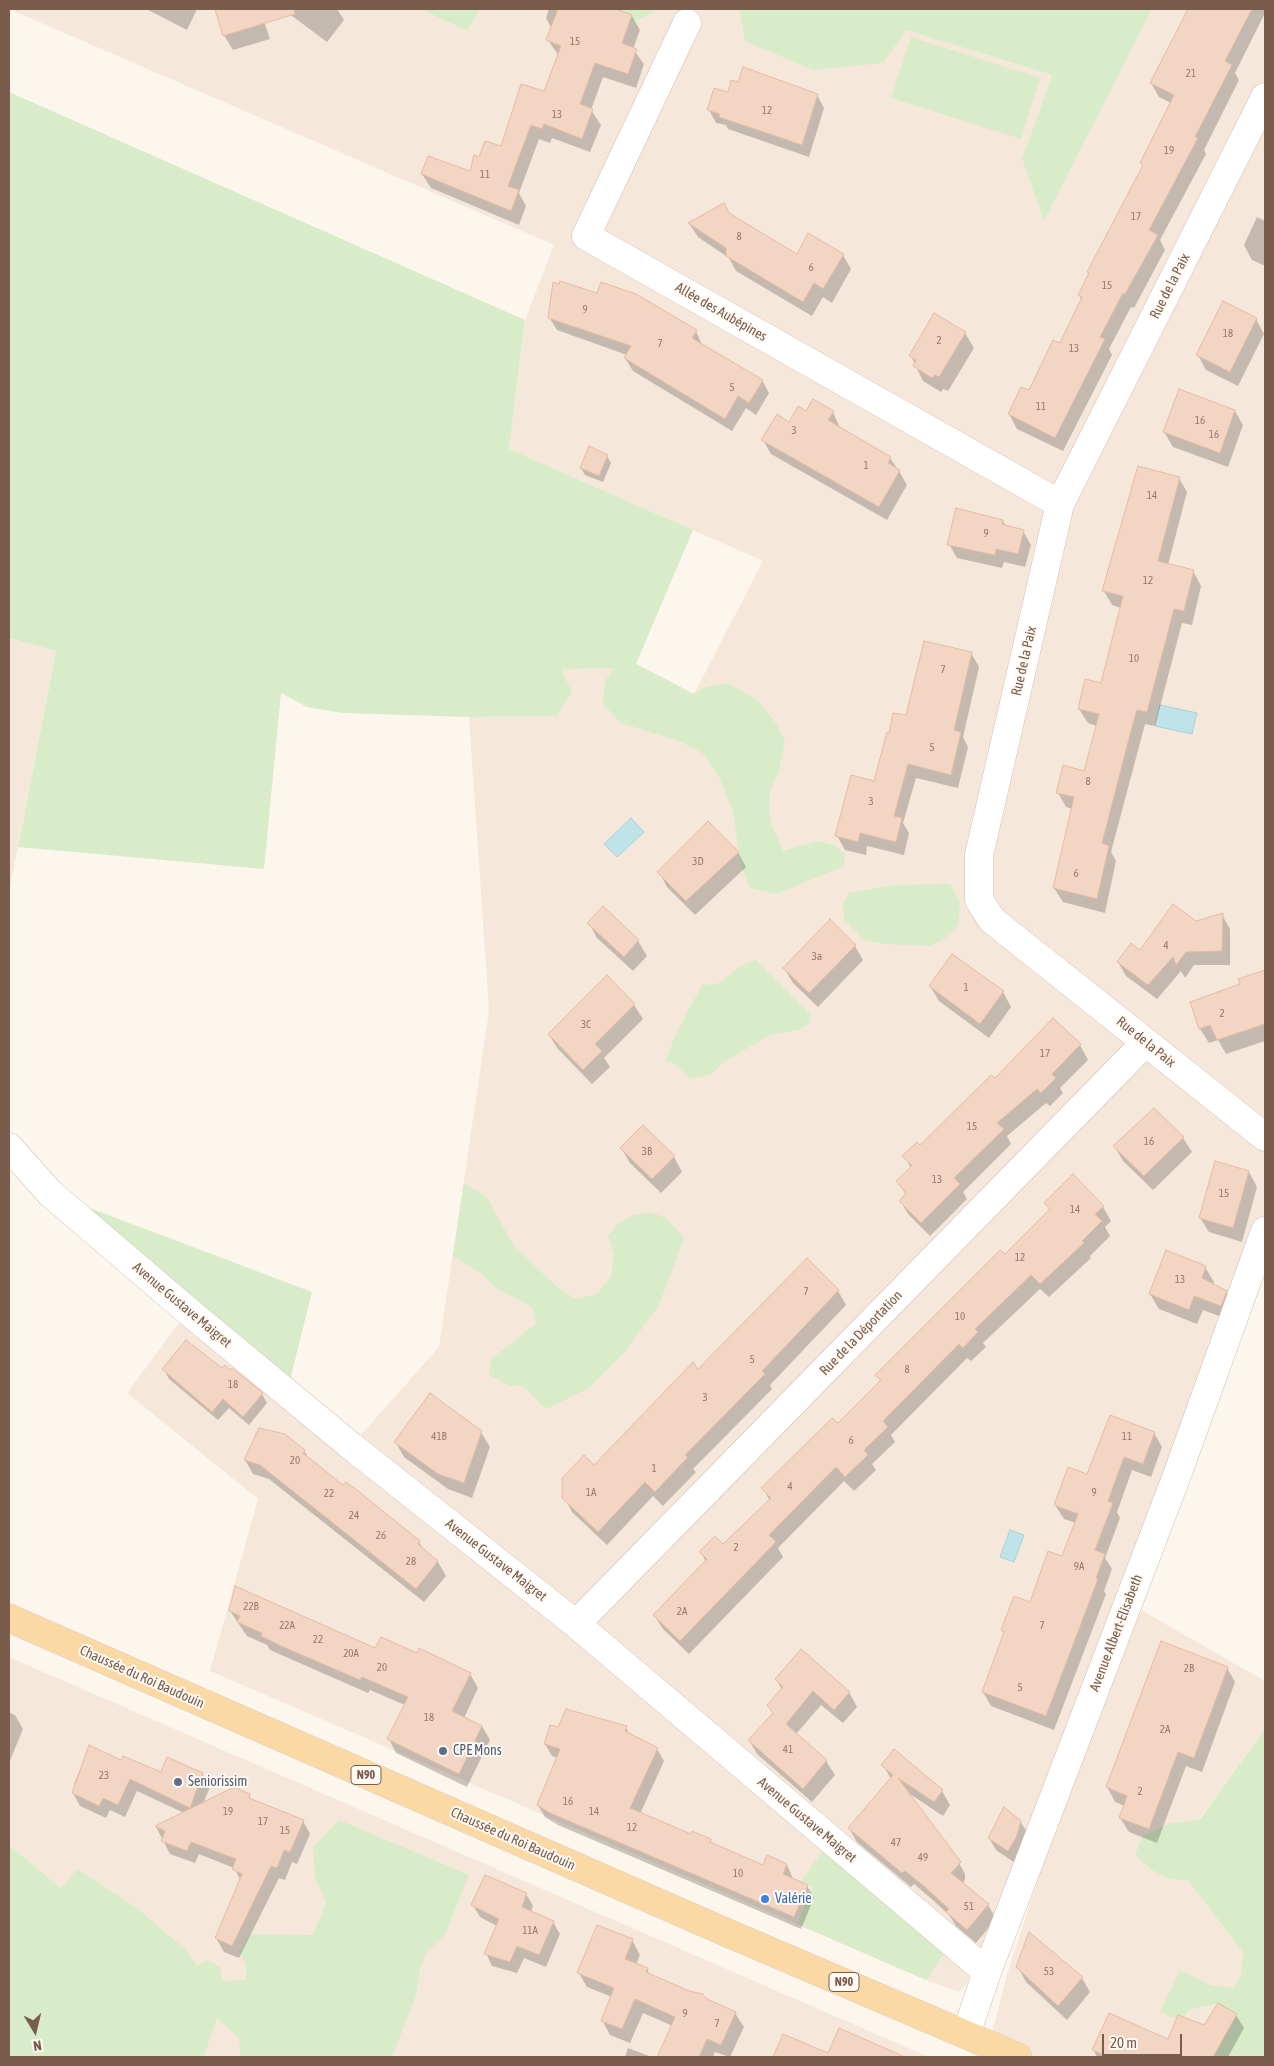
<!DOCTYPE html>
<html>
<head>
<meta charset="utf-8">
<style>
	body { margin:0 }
	#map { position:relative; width:1274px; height:2066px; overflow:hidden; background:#fdf6ec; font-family:"Asap Condensed",sans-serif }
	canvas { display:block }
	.frame { position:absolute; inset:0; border:10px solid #7a5c4d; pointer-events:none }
	.north { position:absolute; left:10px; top:2006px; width:50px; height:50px; -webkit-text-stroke:4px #fffaf3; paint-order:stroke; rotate:171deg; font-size:14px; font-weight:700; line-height:20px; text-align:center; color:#7a5c4d }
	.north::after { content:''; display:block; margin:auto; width:18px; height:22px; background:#7a5c4d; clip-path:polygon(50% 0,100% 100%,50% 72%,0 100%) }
	.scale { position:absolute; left:1102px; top:2034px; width:80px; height:22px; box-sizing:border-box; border:2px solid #7a5c4d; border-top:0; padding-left:6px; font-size:15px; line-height:18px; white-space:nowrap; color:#7a5c4d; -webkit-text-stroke:4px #fffaf3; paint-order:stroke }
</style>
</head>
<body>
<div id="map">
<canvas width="1274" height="2066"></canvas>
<div class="frame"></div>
<div class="north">N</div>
<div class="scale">20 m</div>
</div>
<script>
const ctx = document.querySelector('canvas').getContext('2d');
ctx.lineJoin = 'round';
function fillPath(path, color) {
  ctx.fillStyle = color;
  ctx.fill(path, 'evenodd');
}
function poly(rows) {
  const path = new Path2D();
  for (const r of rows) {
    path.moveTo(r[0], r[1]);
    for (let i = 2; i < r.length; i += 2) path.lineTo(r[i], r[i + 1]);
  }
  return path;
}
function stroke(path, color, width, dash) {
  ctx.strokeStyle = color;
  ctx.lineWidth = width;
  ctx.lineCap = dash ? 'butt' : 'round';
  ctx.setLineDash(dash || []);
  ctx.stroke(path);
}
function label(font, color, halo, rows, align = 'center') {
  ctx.font = font + ' "Asap Condensed",sans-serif';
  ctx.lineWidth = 4;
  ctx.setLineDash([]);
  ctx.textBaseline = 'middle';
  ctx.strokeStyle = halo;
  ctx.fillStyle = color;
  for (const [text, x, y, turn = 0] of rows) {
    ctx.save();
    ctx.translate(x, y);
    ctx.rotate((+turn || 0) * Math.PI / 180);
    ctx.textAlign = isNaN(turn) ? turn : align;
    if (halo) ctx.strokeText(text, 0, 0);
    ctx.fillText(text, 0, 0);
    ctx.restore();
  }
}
fillPath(poly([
	[9,9,420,9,467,31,480,9,602,9,631,23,655,12,656,9,739,9,745,41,906,30,1052,75,1022,159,1044,220,1152,9,1265,9,1265,1255,1127,1602,1265,1681,1265,1729,1199,1819,1245,1847,1265,2057,986,2057,1007,1975,1123,1614,966,1985,958,1992,926,1980,210,1671,258,1499,127,1393,188,1311,351,1446,439,1347,489,1011,469,717,557,716,572,692,560,669,636,664,694,694,763,561,509,449,525,320,554,245],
	[9,638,56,651,9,892],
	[9,1657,929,2057,204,2057,217,2017,9,1845]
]), '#f5e8da');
fillPath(poly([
	[420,9,480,9,467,31],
	[602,9,656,9,655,12,631,23],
	[739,9,1152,9,1044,221,1022,159,1052,75,906,30,883,63,813,70,745,41],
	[911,37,1040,78,1021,139,891,98],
	[9,92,525,320,509,449,693,530,636,664,694,694,706,687,728,683,759,702,775,722,785,741,778,774,770,791,769,809,771,824,783,851,818,841,834,845,845,854,844,866,777,894,750,888,741,866,733,812,720,779,704,754,681,742,621,723,603,704,605,681,614,668,561,669,572,692,557,716,469,717,343,713,307,707,281,693,264,869,18,847,56,651,9,638],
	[950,884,960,901,958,925,944,939,930,946,884,944,864,940,844,920,843,904,849,893,895,885],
	[756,960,811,1015,809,1024,798,1030,770,1035,725,1061,710,1075,691,1079,676,1065,666,1061,674,1038,694,1000,702,985,717,984,744,964],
	[464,1183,487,1197,513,1245,558,1288,576,1299,597,1294,611,1277,614,1255,608,1236,619,1223,633,1215,651,1212,667,1219,684,1238,659,1305,624,1353,589,1388,546,1409,523,1386,509,1386,489,1375,491,1359,536,1324,532,1307,497,1289,483,1275,453,1256],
	[50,1193,312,1292,287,1392],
	[1265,1729,1265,2057,1213,2057,1237,2014,1218,2003,1188,2010,1184,2017,1178,2015,1176,2019,1160,2012,1180,1970,1211,1985,1233,1988,1241,1976,1243,1952,1188,1880,1169,1879,1152,1870,1135,1855,1143,1835,1171,1823,1199,1820],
	[339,1820,469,1875,445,1934,426,1953,420,1969,416,1995,392,2057,240,2057,239,2038,217,2018,204,2057,9,2057,9,1845,61,1888,77,1869,134,1906,186,1950,197,1966,207,1960,220,1967,223,1981,246,1980,246,1965,239,1951,250,1934,313,1935,326,1903,315,1878,313,1847],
	[828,1843,949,1946,926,1980,797,1924,812,1887,801,1882]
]), '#d8ecc9');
const water = poly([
	[1160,705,1197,713,1192,734,1155,726,1160,705],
	[631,818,644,832,617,857,604,844,631,818],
	[1010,1530,1024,1535,1014,1562,1000,1557,1010,1530]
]);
fillPath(water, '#bfe3e8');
stroke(water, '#a5d3da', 1);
fillPath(poly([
	[146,9,197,9,187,30],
	[216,9,260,9,270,39,233,50,224,35],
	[286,9,337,9,344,20,327,42,288,13],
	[549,9,608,9,632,16,640,30,633,49,644,64,636,88,603,77,591,110,601,125,590,152,552,138,550,143,539,139,519,193,526,206,519,225,431,188,422,174,470,173,480,158,501,148,545,92,559,56,548,40,552,29,546,18],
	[1189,9,1195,9,1206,15,1209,9,1265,9,1265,13,1235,73,1239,80,1204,150,1206,154,1160,240,1165,250,1134,308,1131,307,1109,349,1112,355,1063,451,1017,429,1009,414,1029,392,1061,344,1082,300,1079,295,1144,167,1141,163,1171,103,1159,97,1151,83],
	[728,93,817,95,824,108,809,157,728,129,726,125,716,123,709,110],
	[729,214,797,255,843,255,851,269,832,303,823,297,812,316,736,271,729,258,698,237,689,223],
	[1257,217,1265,221,1265,266,1252,260,1244,245],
	[597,295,696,331,702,345,762,380,769,393,756,415,746,408,732,431,633,371,625,358,627,355,557,330,549,317],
	[1256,319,1264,334,1238,386,1206,370,1198,355],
	[965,333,974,348,948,391,943,389,941,392,923,381,911,356],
	[1235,411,1243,425,1228,467,1173,447,1164,432],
	[807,412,833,412,840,428,890,458,899,471,907,485,887,520,771,454,763,440],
	[607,456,611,463,603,482,585,475,581,468],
	[1179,478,1187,492,1168,565,1193,571,1201,586,1192,625,1182,623,1155,726,1145,724,1111,852,1116,861,1105,913,1063,902,1054,888,1073,809,1066,807,1058,793,1085,772,1097,726,1088,723,1079,709,1102,685,1121,608,1112,605,1104,591],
	[1003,521,1006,527,1023,531,1031,545,1025,567,1004,562,1002,568,957,558,949,544],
	[971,653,979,667,963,737,968,747,958,788,916,778,903,823,909,833,904,855,867,846,866,855,845,850,837,836,875,783,890,734],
	[738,852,746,867,695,915,667,887,659,872],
	[603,908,638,941,647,956,633,971,597,938,589,923],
	[1222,915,1230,929,1230,965,1194,965,1185,978,1181,971,1157,999,1126,976,1118,962,1196,922],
	[855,946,863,960,818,1007,793,983,784,968],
	[1265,971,1265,1041,1226,1054,1218,1040,1209,1043,1200,1029,1191,1003,1249,982,1258,973],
	[930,986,1003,992,1011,1007,989,1038,939,1001],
	[634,1005,643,1019,604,1058,610,1067,592,1084,558,1049,549,1035],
	[1080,1045,1088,1060,1060,1088,1063,1093,1050,1106,1046,1103,1007,1136,1011,1144,963,1192,967,1199,930,1236,909,1215,900,1201,906,1195,898,1181,911,1168,904,1156,920,1146,995,1080],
	[1183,1138,1192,1152,1153,1190,1123,1161,1115,1147],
	[621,1148,674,1157,682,1172,661,1193,630,1163],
	[1249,1172,1257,1187,1242,1242,1209,1232,1200,1218],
	[1046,1203,1103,1207,1111,1221,1105,1227,1110,1236,1090,1256,1091,1258,1049,1297,1040,1289,983,1343,986,1347,971,1361,967,1358,891,1435,895,1442,872,1464,876,1470,854,1491,844,1481,778,1548,783,1557,689,1654,663,1629,654,1615,706,1562,701,1552,723,1546,770,1501,763,1488,838,1425,881,1382,877,1375,1050,1211],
	[1205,1267,1214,1282,1213,1285,1226,1292,1234,1307,1230,1320,1203,1310,1197,1324,1159,1309,1150,1294],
	[838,1291,846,1305,770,1385,772,1389,693,1469,696,1472,663,1506,653,1496,607,1545,572,1512,564,1497,594,1466,698,1371],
	[164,1369,222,1370,262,1394,267,1403,249,1425,229,1408,218,1420,169,1379],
	[481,1432,490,1447,472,1498,448,1489,404,1457,396,1443],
	[1154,1433,1162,1447,1151,1477,1132,1470,1117,1512,1120,1518,1105,1558,1112,1569,1104,1591,1106,1594,1054,1730,991,1706,983,1692,1004,1634,1002,1630,1030,1603,1063,1558,1076,1523,1064,1519,1055,1505,1088,1476],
	[304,1451,310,1460,419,1542,424,1551,438,1562,446,1576,424,1602,269,1479,253,1474,245,1460],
	[230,1611,376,1649,417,1654,470,1674,478,1688,464,1718,482,1726,490,1740,467,1787,396,1753,389,1739,405,1705,370,1690,368,1693,270,1650,267,1645,247,1636],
	[1227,1668,1235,1682,1202,1772,1186,1766,1157,1843,1129,1832,1120,1818,1125,1806,1115,1802,1107,1787],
	[776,1679,849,1692,857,1707,843,1723,821,1705,796,1734,826,1761,835,1775,812,1802,757,1754,749,1740,773,1714,768,1705,782,1690],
	[9,1712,15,1715,23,1729,9,1763],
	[626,1728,630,1735,657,1749,664,1761,640,1814,692,1836,710,1840,713,1845,763,1866,768,1857,787,1865,793,1879,807,1886,814,1898,801,1929,558,1825,545,1817,538,1805,558,1758,552,1756,545,1744,559,1729],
	[90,1747,122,1762,161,1774,202,1774,210,1787,203,1804,249,1795,252,1801,303,1821,310,1834,297,1864,292,1862,285,1880,279,1878,239,1958,224,1952,216,1938,241,1881,234,1868,199,1854,195,1863,170,1854,156,1827,184,1813,137,1791,125,1817,110,1810,106,1818,80,1806,73,1793,76,1787,74,1784],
	[894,1751,942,1791,950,1805,943,1816,907,1792,957,1859,965,1874,965,1880,962,1884,988,1905,996,1919,976,1943,956,1926,949,1915,934,1901,914,1884,911,1887,857,1842,849,1828,891,1779,883,1765],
	[1020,1821,1028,1834,1015,1863,996,1850,989,1838],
	[526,1894,533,1906,531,1912,553,1922,560,1934,546,1967,524,1958,517,1973,492,1966,486,1953,497,1926,480,1917,473,1905],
	[632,1940,640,1955,636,1965,647,1969,650,1975,735,2013,744,2027,730,2057,715,2052,713,2057,659,2057,673,2026,643,2013,630,2043,610,2035,602,2020,612,1997,587,1987,579,1973],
	[1018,1967,1082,1978,1090,1992,1067,2020,1026,1982],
	[1236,2015,1244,2028,1228,2057,1097,2057,1093,2049,1169,2041],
	[840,2030,904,2057,774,2057,783,2035,829,2054],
	[628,2048,652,2057,625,2057]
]), '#0003');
const building = poly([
	[215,9,294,9,295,14,223,36,215,9],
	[558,9,616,9,632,15,622,43,637,49,628,74,595,63,580,104,593,109,582,139,544,124,542,129,531,125,508,186,519,190,511,211,421,174,428,156,470,171,474,155,479,157,485,141,501,146,521,84,544,91,561,46,546,40,558,9],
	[1188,9,1252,9,1225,61,1232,65,1195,137,1198,138,1149,230,1158,235,1125,294,1123,293,1100,337,1105,339,1055,438,1008,414,1021,387,1029,390,1053,340,1060,343,1082,297,1078,295,1089,273,1087,272,1143,165,1140,163,1174,95,1150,83,1188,9],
	[743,67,818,94,802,145,719,117,720,114,707,110,714,88,728,92,731,80,738,82,743,67],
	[724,203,729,213,797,254,808,233,844,254,823,289,814,283,803,302,726,256,726,248,688,223,724,203],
	[560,281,597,293,601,282,636,294,697,330,692,338,763,380,749,403,738,396,725,419,624,358,631,346,548,318,553,282,559,284,560,281],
	[1223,301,1257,318,1230,372,1196,355,1223,301],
	[934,313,966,332,939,377,935,375,932,378,913,366,916,360,909,356,934,313],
	[1179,389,1235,410,1220,453,1163,432,1179,389],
	[813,399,834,411,828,420,891,457,888,463,900,470,879,507,761,440,777,414,789,422,798,406,806,411,813,399],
	[589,446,608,455,599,476,580,468,589,446],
	[1138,466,1180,477,1158,561,1194,570,1184,611,1174,609,1147,712,1137,710,1133,723,1102,843,1109,846,1097,899,1053,888,1074,797,1056,793,1063,765,1084,771,1099,714,1078,709,1085,679,1101,683,1123,596,1102,591,1138,466],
	[956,508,1003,520,1002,524,1024,530,1018,554,996,549,995,555,947,545,956,508],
	[924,641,972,652,954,730,961,732,951,775,908,764,894,816,902,818,896,842,860,833,858,842,835,836,851,775,874,781,887,732,889,733,893,713,906,715,924,641],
	[708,821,739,852,686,901,657,872,708,821],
	[1173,904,1196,921,1223,913,1222,951,1186,952,1176,965,1173,957,1148,985,1117,962,1131,943,1140,950,1173,904],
	[603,906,639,940,624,957,587,923,603,906],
	[830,919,856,945,809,993,783,968,830,919],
	[952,954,1004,991,980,1024,929,986,952,954],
	[1265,970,1265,1024,1217,1040,1210,1025,1199,1029,1190,1002,1240,984,1238,979,1265,970],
	[607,975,635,1004,595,1044,602,1051,583,1070,548,1034,607,975],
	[1053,1018,1081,1044,1052,1074,1056,1078,1041,1093,1037,1089,997,1123,1004,1129,954,1178,960,1184,921,1223,899,1201,906,1193,896,1181,912,1166,902,1156,917,1142,920,1145,991,1075,995,1078,1053,1018],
	[1154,1108,1184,1137,1144,1176,1113,1146,1154,1108],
	[643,1125,675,1156,652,1179,620,1148,643,1125],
	[1215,1161,1249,1171,1233,1228,1199,1218,1215,1161],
	[1073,1174,1104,1206,1095,1214,1102,1221,1082,1241,1084,1243,1040,1284,1031,1275,975,1329,978,1332,963,1348,959,1344,883,1421,888,1427,864,1450,868,1455,845,1477,836,1467,769,1535,776,1542,680,1641,653,1615,707,1559,699,1552,715,1536,723,1544,771,1498,761,1488,832,1418,838,1423,881,1380,875,1375,1000,1250,1005,1254,1050,1209,1044,1203,1073,1174],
	[1166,1250,1206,1266,1202,1278,1227,1291,1221,1306,1194,1296,1189,1310,1149,1294,1166,1250],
	[807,1258,839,1290,762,1371,765,1374,685,1455,688,1457,655,1492,645,1482,598,1532,562,1498,562,1478,584,1455,594,1465,693,1362,698,1369,807,1258],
	[186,1340,222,1368,225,1365,230,1370,232,1368,263,1393,243,1417,223,1399,212,1412,162,1369,186,1340],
	[430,1393,482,1431,464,1483,438,1474,394,1442,430,1393],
	[1110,1415,1155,1432,1143,1464,1124,1457,1108,1501,1113,1503,1095,1550,1105,1554,1096,1578,1098,1579,1046,1716,982,1692,1004,1632,1001,1630,1014,1596,1030,1602,1048,1551,1062,1556,1078,1514,1054,1505,1068,1467,1087,1474,1110,1415],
	[259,1428,285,1434,305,1450,303,1453,343,1485,346,1482,357,1490,420,1541,418,1544,438,1561,416,1589,260,1465,244,1460,259,1428],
	[235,1586,375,1648,381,1637,417,1653,419,1648,471,1673,452,1711,482,1726,459,1774,387,1739,408,1697,362,1677,360,1680,281,1646,261,1636,262,1633,237,1622,240,1616,229,1611,235,1586],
	[1161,1641,1228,1667,1194,1758,1178,1752,1149,1829,1119,1818,1127,1796,1106,1787,1161,1641],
	[801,1649,850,1692,834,1710,813,1691,786,1724,827,1760,803,1789,748,1740,773,1713,767,1705,783,1687,775,1679,801,1649],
	[566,1709,627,1726,625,1731,658,1748,630,1808,691,1834,692,1831,711,1839,710,1842,763,1865,767,1855,787,1864,783,1874,808,1885,794,1917,550,1813,537,1805,560,1749,544,1744,550,1725,558,1727,566,1709],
	[89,1745,121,1760,123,1756,161,1772,167,1757,203,1773,190,1808,130,1779,118,1805,103,1798,99,1806,72,1793,89,1745],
	[894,1749,943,1790,934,1802,898,1778,961,1862,951,1873,989,1904,967,1930,946,1912,949,1909,925,1887,905,1871,902,1873,848,1828,893,1775,881,1765,894,1749],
	[234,1787,250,1794,249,1798,304,1820,290,1852,284,1850,277,1868,271,1866,232,1946,215,1938,242,1874,232,1869,236,1859,191,1842,187,1851,161,1841,165,1831,155,1826,234,1787],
	[1004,1807,1021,1821,1016,1838,1008,1851,988,1838,1004,1807],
	[485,1875,527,1893,522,1907,554,1921,539,1955,517,1946,510,1962,484,1954,499,1919,471,1905,485,1875],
	[597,1925,633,1939,625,1959,648,1968,646,1972,689,1991,703,1994,705,1998,736,2012,721,2045,707,2039,699,2057,657,2057,675,2017,635,1999,622,2029,601,2021,614,1988,577,1973,597,1925],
	[1029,1932,1083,1977,1058,2006,1016,1967,1029,1932],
	[1218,2003,1237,2014,1213,2057,1110,2057,1092,2050,1109,2013,1168,2039,1178,2015,1204,2025,1218,2003],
	[839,2028,905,2057,773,2057,783,2034,828,2053,839,2028]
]);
fillPath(building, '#f3d5c3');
stroke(building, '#e6bba3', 1);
const minor = poly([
	[687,23,586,236,1060,504],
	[1265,97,1060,504,979,855,979,900,992,920,1265,1137],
	[9,1147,50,1193,188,1311,351,1446,576,1624,987,1972],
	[576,1624,1146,1042],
	[966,2034,987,1972,1176,1478,1265,1231]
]);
const primary = poly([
	[9,1618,723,1931,1018,2057]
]);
stroke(minor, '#d1beb0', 29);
stroke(primary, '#dad1cd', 29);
stroke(minor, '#fff', 28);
stroke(primary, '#fbd9a5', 28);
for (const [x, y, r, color] of [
	[443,1751,5,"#5c6f8a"],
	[178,1782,5,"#5c6f8a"],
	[765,1899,5,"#3f7fe0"]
]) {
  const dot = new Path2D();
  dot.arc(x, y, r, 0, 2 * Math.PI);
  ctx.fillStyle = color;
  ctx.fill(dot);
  stroke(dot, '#fffaf3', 2);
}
label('11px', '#987a6a', null, [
	["15",575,42],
	["21",1191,74],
	["12",767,111],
	["13",557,115],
	["19",1169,151],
	["11",485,175],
	["17",1136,217],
	["8",739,237],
	["6",811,268],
	["15",1107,286],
	["9",585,310],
	["18",1228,334],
	["2",939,341],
	["7",660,344],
	["13",1074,349],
	["5",732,388],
	["11",1041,407],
	["16",1200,421],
	["3",794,431],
	["16",1214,435],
	["1",866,466],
	["14",1152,496],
	["9",986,534],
	["12",1148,581],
	["10",1134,659],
	["7",943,670],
	["5",932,748],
	["8",1088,782],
	["3",871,802],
	["3D",698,862],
	["6",1076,874],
	["4",1166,946],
	["3a",817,957],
	["1",966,988],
	["2",1222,1014],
	["3C",586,1025],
	["17",1045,1054],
	["15",972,1127],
	["16",1149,1142],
	["3B",647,1152],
	["13",937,1180],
	["15",1224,1194],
	["14",1075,1210],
	["12",1020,1258],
	["13",1180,1280],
	["7",806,1292],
	["10",960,1317],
	["5",752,1360],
	["8",907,1370],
	["18",233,1385],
	["3",705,1398],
	["41B",439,1437],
	["11",1127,1437],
	["6",851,1441],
	["20",295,1461],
	["1",654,1469],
	["4",790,1487],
	["1A",591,1493],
	["9",1094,1493],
	["22",329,1494],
	["24",354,1516],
	["26",381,1536],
	["2",736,1548],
	["28",411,1562],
	["9A",1079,1567],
	["22B",251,1607],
	["2A",682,1612],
	["22A",287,1626],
	["7",1042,1626],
	["22",318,1640],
	["20A",351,1654],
	["20",382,1668],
	["2B",1189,1669],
	["5",1020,1688],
	["18",429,1718],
	["2A",1165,1730],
	["41",788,1750],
	["23",104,1776],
	["2",1140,1792],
	["16",568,1802],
	["19",228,1812],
	["14",594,1812],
	["17",263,1822],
	["12",632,1828],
	["15",285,1831],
	["47",896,1843],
	["49",923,1858],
	["10",738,1874],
	["51",969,1907],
	["11A",530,1931],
	["53",1049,1972],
	["9",685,2014],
	["7",717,2024]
]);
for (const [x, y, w] of [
	[366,1775,30],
	[844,1982,30]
]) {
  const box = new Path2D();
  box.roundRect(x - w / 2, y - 9.5, w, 19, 4);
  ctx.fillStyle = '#fffaf3';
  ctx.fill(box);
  stroke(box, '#7a5c4d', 1);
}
label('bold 12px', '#7a5c4d', null, [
	["N90",366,1775],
	["N90",844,1982]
]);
label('14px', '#7a5c4d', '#fffaf3', [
	["Rue de la Paix",1170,286,-63],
	["Allée des Aubépines",721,312,30],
	["Rue de la Paix",1024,661,-77],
	["Rue de la Paix",1146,1042,39],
	["Avenue Gustave Maigret",182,1305,40],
	["Rue de la Déportation",861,1333,-46],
	["Avenue Gustave Maigret",496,1560,38],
	["Avenue Albert-Elisabeth",1116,1633,-69],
	["Chaussée du Roi Baudouin",142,1677,24],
	["Avenue Gustave Maigret",807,1820,40],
	["Chaussée du Roi Baudouin",513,1839,24]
]);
label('14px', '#4e5e75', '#fffaf3', [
	["CPE Mons",453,1751],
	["Seniorissim",188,1782]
], 'left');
label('14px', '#366cbe', '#fffaf3', [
	["Valérie",775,1899]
], 'left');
</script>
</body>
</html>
